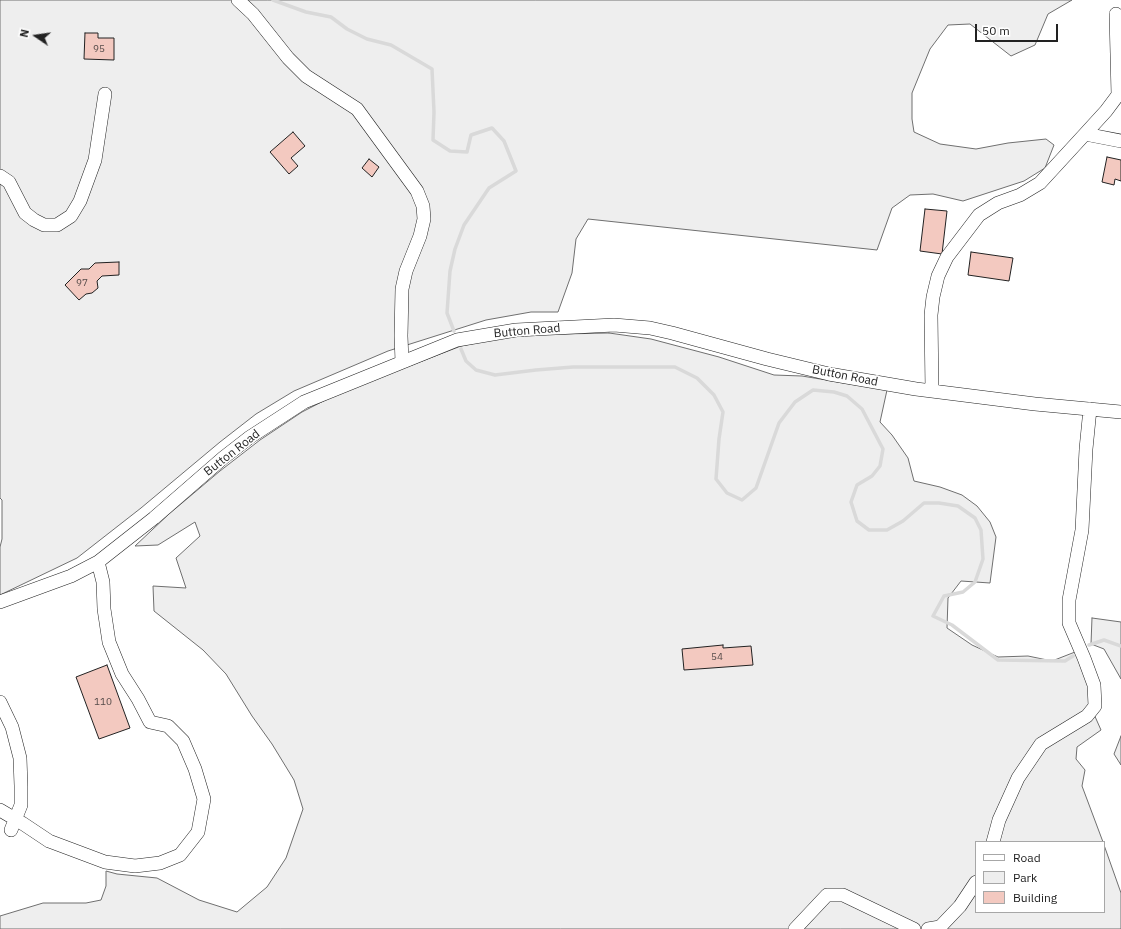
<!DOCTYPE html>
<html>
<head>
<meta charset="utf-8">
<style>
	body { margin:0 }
	#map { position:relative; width:1121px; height:929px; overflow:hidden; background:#fff; font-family:"IBM Plex Sans",sans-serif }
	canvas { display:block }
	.legend { position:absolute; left:975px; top:841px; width:130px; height:72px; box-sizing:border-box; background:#fff; border:1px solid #a7a7a7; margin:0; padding:5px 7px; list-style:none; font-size:12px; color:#222 }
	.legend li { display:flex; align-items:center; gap:8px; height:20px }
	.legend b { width:20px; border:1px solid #a7a7a7 }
	.north { position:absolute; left:16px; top:16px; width:40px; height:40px; -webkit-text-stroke:3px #fff; paint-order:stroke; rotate:283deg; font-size:11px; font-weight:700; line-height:16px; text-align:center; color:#222 }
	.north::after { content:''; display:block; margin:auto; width:14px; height:18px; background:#222; clip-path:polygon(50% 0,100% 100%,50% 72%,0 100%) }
	.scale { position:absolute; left:975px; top:24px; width:83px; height:18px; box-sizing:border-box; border:2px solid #222; border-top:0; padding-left:5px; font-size:12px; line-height:14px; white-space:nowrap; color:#222; -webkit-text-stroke:3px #fff; paint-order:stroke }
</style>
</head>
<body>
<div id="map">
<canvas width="1121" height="929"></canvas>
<ul class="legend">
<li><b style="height:5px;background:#fff"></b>Road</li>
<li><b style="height:11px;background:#eee"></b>Park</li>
<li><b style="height:11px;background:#f3c9c0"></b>Building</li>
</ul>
<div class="north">N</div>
<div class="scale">50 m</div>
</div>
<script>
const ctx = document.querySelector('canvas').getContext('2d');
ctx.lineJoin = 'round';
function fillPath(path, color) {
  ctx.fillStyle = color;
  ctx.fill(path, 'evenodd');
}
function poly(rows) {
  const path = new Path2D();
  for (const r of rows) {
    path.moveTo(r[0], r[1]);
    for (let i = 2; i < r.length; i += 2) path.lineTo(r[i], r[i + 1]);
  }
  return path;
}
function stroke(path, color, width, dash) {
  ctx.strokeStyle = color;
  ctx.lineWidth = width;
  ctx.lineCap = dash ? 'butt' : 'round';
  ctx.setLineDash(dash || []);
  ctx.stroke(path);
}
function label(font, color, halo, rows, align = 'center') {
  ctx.font = font + ' "IBM Plex Sans",sans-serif';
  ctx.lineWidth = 3;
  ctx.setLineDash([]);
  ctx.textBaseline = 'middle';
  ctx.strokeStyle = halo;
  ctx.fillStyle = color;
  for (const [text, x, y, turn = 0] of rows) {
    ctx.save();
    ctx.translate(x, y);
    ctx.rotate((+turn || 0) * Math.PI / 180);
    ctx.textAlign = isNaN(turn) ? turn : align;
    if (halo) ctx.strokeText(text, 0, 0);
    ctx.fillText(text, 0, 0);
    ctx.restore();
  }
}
const green = poly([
	[0,0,1072,0,1048,14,1035,45,1011,56,970,24,948,25,930,49,912,93,912,119,914,132,940,144,976,149,1008,143,1046,139,1054,145,1045,168,1024,181,963,201,933,194,910,195,892,208,877,250,588,219,576,239,572,273,558,312,531,312,486,320,388,351,294,391,256,414,220,442,141,508,77,558,0,595,0,547,2,539,2,500,0,498,0,0],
	[609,333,651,339,719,357,774,375,802,376,887,390,880,422,892,435,908,458,914,481,940,487,962,495,977,506,990,522,996,537,990,583,961,581,948,598,947,628,972,645,998,657,1028,656,1052,661,1075,652,1084,654,1093,712,1101,730,1077,747,1076,759,1085,770,1082,786,1103,842,976,842,976,912,1104,912,1104,845,1121,893,1121,929,0,929,0,916,43,903,86,903,101,900,106,886,106,871,117,874,157,878,199,900,237,912,267,887,286,858,303,809,294,780,272,744,252,716,226,674,203,650,154,611,153,586,186,588,176,558,200,536,195,522,158,545,135,546,169,514,220,471,260,440,302,412,339,393,461,346,515,335,609,333],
	[1092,618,1121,622,1121,679,1104,649,1091,644,1092,618],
	[1121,736,1121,765,1114,754,1121,736]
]);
fillPath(green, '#eee');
stroke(green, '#6f6f6f', 1);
stroke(poly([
	[273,0,306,12,331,17,347,29,367,39,391,45,432,69,434,112,433,140,450,151,467,152,471,135,492,128,504,141,516,171,489,188,464,225,455,249,450,271,447,313,454,331],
	[461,349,466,361,476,370,495,375,536,370,573,367,675,367,697,378,714,395,723,412,719,439,716,479,727,493,742,500,756,488,779,423,795,402,813,390,834,392,847,396,862,409,883,449,880,466,872,476,857,485,851,502,857,521,869,530,887,530,903,521,924,503,939,503,958,506,975,518,981,530,983,559,975,582,963,592,944,596,933,616,952,625,998,660,1065,661,1073,656],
	[1089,645,1104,640,1121,646]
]), '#d9d9d9', 3.5);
const building = poly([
	[85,33,98,33,98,38,114,38,114,60,84,59,85,33],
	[293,132,305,146,291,158,298,166,289,174,270,152,293,132],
	[1107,157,1121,160,1121,181,1115,179,1114,185,1102,182,1107,157],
	[369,159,379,167,372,177,362,168,369,159],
	[925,209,947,211,942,254,920,251,925,209],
	[971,252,1013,258,1009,281,968,275,971,252],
	[119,262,119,275,102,276,97,281,98,288,92,293,86,294,79,300,65,285,81,269,89,269,95,263,119,262],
	[723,645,723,648,751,646,753,665,684,670,682,649,723,645],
	[107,665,130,728,99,739,76,677,107,665]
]);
fillPath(building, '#f3c9c0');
stroke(building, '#222', 1);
const minor = poly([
	[238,0,253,14,288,58,306,76,357,109,417,191,423,206,424,219,420,236,406,271,402,289,401,336,402,362],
	[1116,14,1118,95,1106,111,1085,134,1121,141],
	[0,176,9,182,25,213,34,220,44,225,57,225,71,216,80,201,95,160,105,94],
	[932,391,931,315,933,297,938,276,947,257,979,215,998,203,1020,195,1040,183,1085,134],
	[0,602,71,576,98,562,154,518,223,458,250,437,304,402,457,340,516,330,614,325,650,328,672,333,767,359,829,374,916,389,1035,404,1121,412],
	[0,702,12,727,20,758,21,786,21,805,11,830],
	[0,810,22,823,49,841,105,862,135,866,160,863,180,855,198,832,204,799,195,769,183,741,168,726,150,722,138,699,122,674,109,642,104,609,103,582,98,562],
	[993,842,999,820,1018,778,1041,744,1087,716,1095,706,1094,685,1084,658,1069,623,1069,600,1082,530,1086,449,1090,409],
	[795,929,827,895,843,895,914,929],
	[928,929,940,927,960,906,976,882]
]);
stroke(minor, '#222', 14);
stroke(minor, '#fff', 13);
label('10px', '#564c4a', null, [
	["95",99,49],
	["97",82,283],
	["54",717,657],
	["110",103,702]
]);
label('12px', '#222', '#fff', [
	["Button Road",527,331,-5],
	["Button Road",845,376,11],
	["Button Road",232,453,-38]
]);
</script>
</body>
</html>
